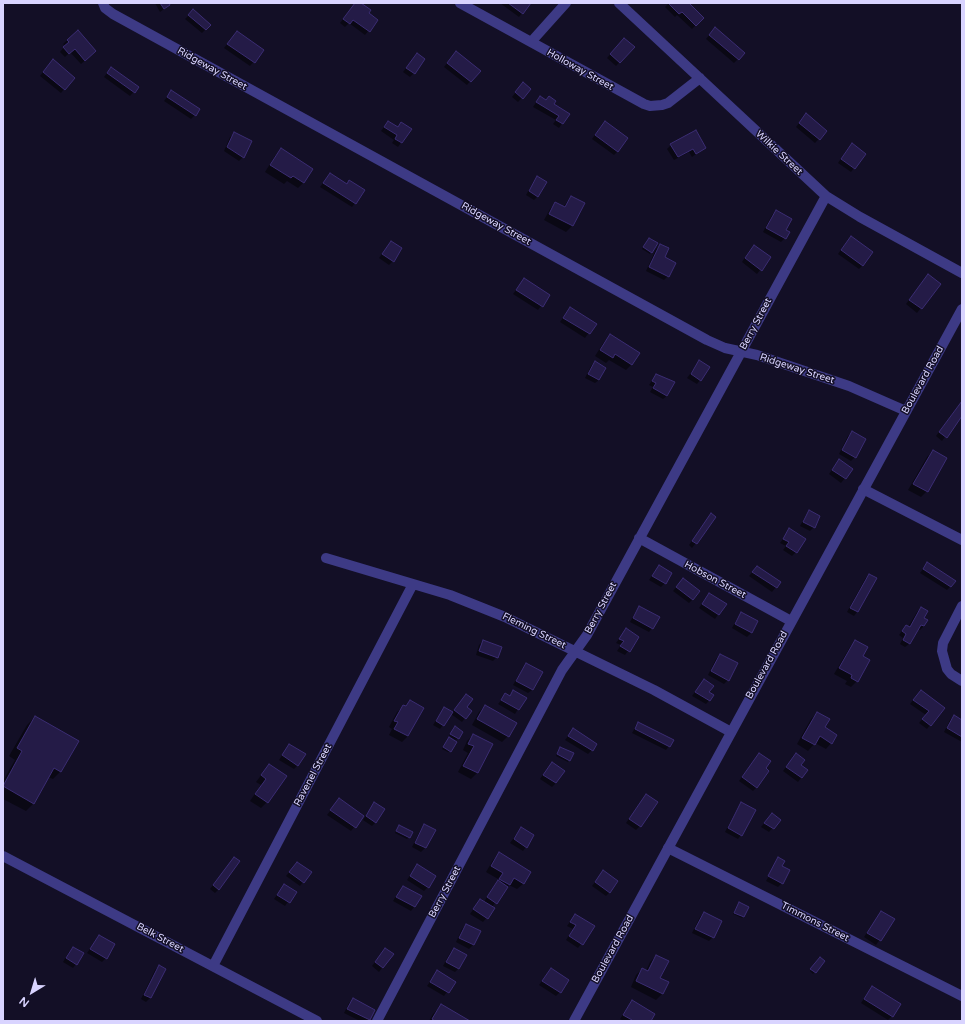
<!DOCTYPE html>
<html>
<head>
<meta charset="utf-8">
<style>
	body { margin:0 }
	#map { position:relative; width:965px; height:1024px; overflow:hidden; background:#130f26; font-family:"Varela Round",sans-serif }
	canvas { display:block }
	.frame { position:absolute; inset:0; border:4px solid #d9d4ff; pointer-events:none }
	.north { position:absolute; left:12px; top:972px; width:40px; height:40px; -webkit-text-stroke:3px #130f26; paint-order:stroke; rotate:218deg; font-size:11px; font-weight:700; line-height:16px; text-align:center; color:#d9d4ff }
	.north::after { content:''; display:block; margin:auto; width:14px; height:18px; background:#d9d4ff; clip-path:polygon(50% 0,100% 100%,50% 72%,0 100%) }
</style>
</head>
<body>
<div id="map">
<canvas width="965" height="1024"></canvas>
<div class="frame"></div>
<div class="north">N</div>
</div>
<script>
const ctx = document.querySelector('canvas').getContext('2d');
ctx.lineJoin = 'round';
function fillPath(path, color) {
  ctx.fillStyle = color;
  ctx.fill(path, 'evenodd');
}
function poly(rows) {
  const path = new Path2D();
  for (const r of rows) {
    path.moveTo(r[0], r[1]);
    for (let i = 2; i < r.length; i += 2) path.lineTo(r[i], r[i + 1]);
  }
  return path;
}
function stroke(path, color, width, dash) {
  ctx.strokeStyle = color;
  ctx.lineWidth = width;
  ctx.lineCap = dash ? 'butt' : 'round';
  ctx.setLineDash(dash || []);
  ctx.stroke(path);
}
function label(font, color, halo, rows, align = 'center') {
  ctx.font = font + ' "Varela Round",sans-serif';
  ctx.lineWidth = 3;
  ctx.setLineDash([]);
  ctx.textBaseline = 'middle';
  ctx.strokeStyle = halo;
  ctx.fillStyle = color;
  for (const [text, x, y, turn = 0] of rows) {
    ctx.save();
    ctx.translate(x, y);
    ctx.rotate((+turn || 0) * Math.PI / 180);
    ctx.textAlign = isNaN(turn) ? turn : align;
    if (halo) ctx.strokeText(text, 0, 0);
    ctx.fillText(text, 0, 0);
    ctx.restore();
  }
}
fillPath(poly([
	[155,3,168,3,169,5,160,12],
	[356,3,359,3,367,13,377,20,365,35,349,23,345,27,340,23],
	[500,3,530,3,519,17],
	[669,3,688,3,703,18,692,29,677,15,675,17,665,7],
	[190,14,210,25,202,33,185,19],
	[78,31,91,55,81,64,70,52,65,57,60,52,65,46,63,44],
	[237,32,263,51,250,66,224,48],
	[711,33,738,59,734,63,706,39],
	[620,43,633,48,616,66,607,58],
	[417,54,414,73,410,77,403,72],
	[453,56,479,71,467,85,444,67],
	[49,64,64,89,61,93,40,76],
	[111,68,138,87,130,96,104,77],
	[520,87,530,89,518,102,512,97],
	[171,92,195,115,191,119,164,101],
	[549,97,553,104,568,114,559,128,553,124,556,120,533,107,537,101,545,100],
	[803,118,826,131,815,143,796,127],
	[388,122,397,128,401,123,410,129,398,147,392,143,394,140,381,131],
	[601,126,618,151,614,155,592,139],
	[234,134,250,141,243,157,239,161,224,151,230,137],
	[671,145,704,148,692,157,689,152,674,160,667,149],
	[848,148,854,168,851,172,838,163],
	[281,150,304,182,298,188,287,181,284,184,265,172,275,156],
	[330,174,355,203,352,207,320,187],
	[537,177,538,196,534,200,526,195,534,181],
	[571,197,584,203,572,226,566,232,544,220,550,209,556,203,563,207],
	[776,212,785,230,785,238,781,242,763,232,772,215],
	[647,241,651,252,650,254,642,249],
	[847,241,863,265,859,269,838,254],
	[391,242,393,261,389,265,379,258],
	[660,245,668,276,664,280,646,271,656,249],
	[750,250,770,257,757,274,742,262],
	[524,280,549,295,538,310,513,294],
	[924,280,939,284,917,313,906,304],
	[570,308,595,324,585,338,560,322],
	[610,336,632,364,626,370,609,360,606,363,595,356,604,342],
	[595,362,599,380,595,383,585,378,591,366],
	[699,362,700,380,697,384,687,378],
	[656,375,667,396,663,399,650,392,653,387,649,385],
	[962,402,962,414,942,441,936,436,958,406],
	[852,433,865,440,855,457,851,461,839,454,848,436],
	[933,451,927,491,921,497,908,490,927,457],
	[839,460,852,469,841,483,829,474],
	[809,511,814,527,810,531,800,526,806,515],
	[711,514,715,517,692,548,689,545],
	[790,530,796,552,792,556,783,550,786,546,780,543],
	[927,564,951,586,947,590,920,573],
	[659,566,665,583,661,587,649,580],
	[757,567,780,582,772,592,749,576],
	[869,575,876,579,857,612,854,616,847,612,865,579],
	[680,583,693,599,689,603,673,591],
	[709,594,725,604,715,619,699,608],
	[640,607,652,628,649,632,630,622,636,611],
	[921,608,924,626,920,630,917,628,909,644,905,647,900,644,903,638,899,635,906,626,908,627,917,612],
	[742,613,757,621,751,633,747,637,732,628,738,617],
	[626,630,638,637,625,655,617,651,621,645,616,643],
	[483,641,497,657,493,661,476,655,479,645],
	[855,641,862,656,857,681,851,687,845,684,847,681,834,674,850,647],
	[720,655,728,680,724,684,708,675,716,659],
	[526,665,541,673,532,690,528,693,513,685,523,668],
	[704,680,708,693,713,696,706,704,692,696],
	[513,691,525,698,515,714,498,704,506,695,509,696],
	[466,695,465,718,462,722,451,714,440,729,433,725,444,708,452,713],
	[917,695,943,708,927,729,919,723,926,715,910,704],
	[410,701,408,736,402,742,389,735,392,729,389,727,397,712],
	[485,706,508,736,502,742,472,725,479,712],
	[817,713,831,743,826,749,815,743,808,751,797,744,811,719],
	[35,717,61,771,53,779,48,777,34,803,26,811,3,799,3,781,15,760,9,756,27,725],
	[954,717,962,721,962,742,944,732,950,720],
	[638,723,669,746,666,750,632,733],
	[454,729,462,732,456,740,449,736],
	[573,730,592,750,588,754,565,740],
	[473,735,491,745,477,773,471,779,458,772,468,753,463,750,467,741],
	[448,740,450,751,448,752,442,749],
	[289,745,298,765,294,769,279,760],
	[560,748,569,760,568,762,556,756],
	[759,754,757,787,753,791,739,781],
	[796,754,800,765,807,770,798,782,783,771],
	[269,765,285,776,267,802,261,808,250,801,261,785,256,782],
	[548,767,556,783,552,787,540,779],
	[643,799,640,826,636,830,626,823],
	[336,803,363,816,351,831,327,815],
	[374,803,376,822,372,826,363,820],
	[742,803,741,835,738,839,725,832,738,807],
	[772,814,779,820,769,832,761,827],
	[424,825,434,830,425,848,421,852,412,847,421,829],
	[398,828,409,837,407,839,395,833],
	[521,828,526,847,523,851,510,843],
	[499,854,530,872,523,884,517,889,509,885,506,888,492,907,494,909,483,922,470,914,480,900,484,902,498,879,486,872,493,860],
	[234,858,219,889,215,893,210,889],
	[778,859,781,866,782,883,778,887,766,881,777,862,775,862],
	[297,863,303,882,300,886,286,876],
	[417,865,428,887,424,891,407,880],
	[603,872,610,892,606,896,592,886],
	[284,885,295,892,285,906,274,899],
	[403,887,420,897,414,907,411,911,393,901,399,891],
	[738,905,748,908,742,918,733,914],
	[704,913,713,937,709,941,692,933,700,917],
	[575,915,594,926,578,948,566,940,573,929,567,926],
	[878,916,893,920,876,945,864,937],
	[466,925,479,932,473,945,469,949,456,942,462,929],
	[99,936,106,958,102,962,87,953],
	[73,948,76,964,73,968,63,962,69,952],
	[385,949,392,954,379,972,372,966],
	[454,949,458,969,455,972,443,966,450,953],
	[656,956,659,978,668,982,662,994,656,1000,631,987,636,975,642,969,646,971,650,962],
	[820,958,824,961,813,974,810,971],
	[159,966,164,969,150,998,146,1002,141,999,155,970],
	[551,969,560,992,556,996,539,985],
	[437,972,454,982,444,996,427,986],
	[869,991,892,1016,888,1020,861,1003],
	[353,1000,374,1010,368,1021,360,1021,344,1013,349,1003],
	[629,1005,650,1021,624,1021,620,1019],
	[441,1006,468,1021,429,1021,433,1014]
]), '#0007');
const building = poly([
	[160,3,169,3,170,5,164,9,160,3],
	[355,3,361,3,371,10,369,13,378,20,370,32,353,20,350,24,343,19,355,3],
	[508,3,531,3,523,14,508,3],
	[668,3,689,3,704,18,696,26,682,12,679,14,668,3],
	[193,9,211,25,206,30,188,15,193,9],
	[715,27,745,53,739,60,709,35,715,27],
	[78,30,96,51,85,61,75,49,69,54,63,47,69,42,67,40,78,30],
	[237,31,264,50,255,63,227,44,237,31],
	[624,38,635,47,620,63,610,54,624,38],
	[456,51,481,71,471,82,447,63,456,51],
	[417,53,425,59,415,74,406,68,417,53],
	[53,59,75,78,65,90,43,72,53,59],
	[111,67,139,87,135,93,107,73,111,67],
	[523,82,531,89,523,99,515,92,523,82],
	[171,90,200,109,196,116,167,97,171,90],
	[540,96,546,100,549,96,556,101,554,104,570,114,563,124,556,120,559,116,536,102,540,96],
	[806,113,827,131,820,140,799,123,806,113],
	[388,121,398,127,401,122,412,129,402,143,395,139,397,135,384,127,388,121],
	[605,121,628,138,618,152,595,135,605,121],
	[696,130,706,148,696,154,693,149,678,157,670,144,696,130],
	[234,132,252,141,244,158,227,147,234,132],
	[852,143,866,154,855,169,841,159,852,143],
	[281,148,313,169,304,183,293,176,291,178,270,165,281,148],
	[330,173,347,184,349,180,365,190,356,204,323,183,330,173],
	[537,176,547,182,538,197,529,191,537,176],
	[571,196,585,203,573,226,549,214,555,202,565,207,571,196],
	[776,210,792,219,786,230,790,232,786,239,766,228,776,210],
	[851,236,873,252,863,266,841,250,851,236],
	[649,238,658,243,652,253,643,247,649,238],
	[391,241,402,248,394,262,382,254,391,241],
	[660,244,669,248,665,257,676,263,669,277,649,267,660,244],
	[754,245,771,257,762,271,745,258,754,245],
	[928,274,941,284,922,309,909,300,928,274],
	[524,278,550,295,543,307,516,290,524,278],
	[570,307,597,324,590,334,563,318,570,307],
	[610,334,640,353,632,365,615,354,613,358,600,350,610,334],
	[699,360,710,367,701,381,691,374,699,360],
	[595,361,606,368,599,380,588,374,595,361],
	[656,374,675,382,667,396,653,388,656,383,652,381,656,374],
	[962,401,962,416,947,438,939,432,962,401],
	[852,431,866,439,856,458,842,450,852,431],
	[933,450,947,458,928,492,913,484,933,450],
	[839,459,853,469,846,479,832,470,839,459],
	[809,510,820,516,815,528,803,522,809,510],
	[711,513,716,517,697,544,692,541,711,513],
	[789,528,806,539,797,553,786,546,789,542,783,539,789,528],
	[927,562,956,581,951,587,923,569,927,562],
	[659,565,672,573,666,584,652,576,659,565],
	[757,566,781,582,777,588,752,572,757,566],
	[869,574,877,578,858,612,850,608,869,574],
	[683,578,700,591,693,600,676,587,683,578],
	[709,593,727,604,719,615,702,604,709,593],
	[639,606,660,617,653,629,633,618,639,606],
	[921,607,928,611,924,618,928,620,924,626,921,625,910,644,903,640,906,634,902,631,906,625,910,627,921,607],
	[741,612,758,621,752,633,735,624,741,612],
	[626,628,639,637,630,652,620,646,624,641,619,639,626,628],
	[483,640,502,647,498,658,479,651,483,640],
	[855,640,868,647,863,656,870,660,858,682,851,678,852,675,839,668,855,640],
	[720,654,738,663,729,681,711,671,720,654],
	[526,663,543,672,533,690,516,681,526,663],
	[704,679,714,686,709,692,714,695,710,701,695,692,704,679],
	[513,690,527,698,519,710,501,700,505,693,510,696,513,690],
	[921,690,945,708,931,726,922,719,929,711,913,700,921,690],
	[466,694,473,699,467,707,472,711,466,719,454,710,466,694],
	[410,700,424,708,408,736,394,729,398,722,394,721,403,705,406,706,410,700],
	[485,705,517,723,509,737,477,719,485,705],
	[444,707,453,712,444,726,436,721,444,707],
	[817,712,830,719,825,727,837,735,832,744,820,736,815,745,802,738,817,712],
	[954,715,962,720,962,737,947,728,954,715],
	[35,716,79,741,61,772,54,768,34,804,3,786,22,751,17,748,35,716],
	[638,722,674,740,670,747,635,729,638,722],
	[455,726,463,732,459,739,450,734,455,726],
	[573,728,597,744,593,751,568,736,573,728],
	[473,734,493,744,478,773,463,766,474,746,468,744,473,734],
	[449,737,457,742,451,752,443,747,449,737],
	[289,744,306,754,298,766,282,755,289,744],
	[560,747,574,753,570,761,557,754,560,747],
	[759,753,771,761,766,768,769,771,757,788,742,777,759,753],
	[796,753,805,760,801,765,808,770,802,778,786,767,796,753],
	[552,762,565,771,556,783,543,775,552,762],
	[269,764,287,776,268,803,255,794,266,779,261,775,269,764],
	[646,794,658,802,641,827,629,819,646,794],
	[339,798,364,816,356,828,330,810,339,798],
	[374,802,385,809,376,823,366,816,374,802],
	[741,802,756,810,742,836,728,828,741,802],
	[772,813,781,820,774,829,764,823,772,813],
	[424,824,436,830,426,848,415,843,424,824],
	[399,825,413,832,410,838,396,831,399,825],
	[521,827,534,835,527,848,514,839,521,827],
	[499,852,531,872,524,884,514,878,510,885,499,879,503,873,491,866,499,852],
	[234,857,240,861,219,890,213,885,234,857],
	[778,857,785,861,782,866,790,870,783,884,768,876,778,857],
	[297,862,312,872,304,883,289,872,297,862],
	[417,864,436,876,429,888,410,876,417,864],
	[603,870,618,881,610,893,595,882,603,870],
	[498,880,508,887,497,904,487,897,498,880],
	[284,884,297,892,290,903,277,895,284,884],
	[403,886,422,896,415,907,396,897,403,886],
	[480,899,495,908,488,919,473,909,480,899],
	[739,902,749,907,744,917,734,913,739,902],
	[881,911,895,919,881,941,867,933,881,911],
	[704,912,722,921,714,938,695,929,704,912],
	[575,914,595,926,583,945,569,936,576,925,570,922,575,914],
	[466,924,481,931,474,945,459,938,466,924],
	[99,935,115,944,107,959,90,949,99,935],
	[73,947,84,953,77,965,66,958,73,947],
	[385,948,394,954,383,968,375,962,385,948],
	[454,948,467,955,459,969,446,962,454,948],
	[656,955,669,961,660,978,669,982,663,994,636,981,642,968,648,971,656,955],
	[820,957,825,961,816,973,810,969,820,957],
	[159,965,166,969,151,998,144,995,159,965],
	[551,968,569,980,561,993,542,981,551,968],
	[437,970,456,982,449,993,430,982,437,970],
	[872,986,901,1004,893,1017,864,999,872,986],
	[353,998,375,1010,370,1020,347,1009,353,998],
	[632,1000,655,1014,651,1021,631,1021,632,1020,623,1015,632,1000],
	[441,1004,470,1021,435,1021,432,1019,441,1004]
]);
fillPath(building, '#241b47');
stroke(building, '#3b2d73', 1);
stroke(poly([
	[103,3,105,8,113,14,707,340,725,348,757,355,849,386,906,411],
	[460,3,644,104,650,106,662,105,668,103,700,78],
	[619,3,826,196,860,217,962,273],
	[531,42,566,3],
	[863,489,962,540],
	[639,538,791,621],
	[326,558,450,595,505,617,654,690,731,732],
	[962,606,943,643,942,651,947,669,951,674,962,681],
	[668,848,962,996],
	[3,856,317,1021],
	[213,966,413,584],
	[377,1021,562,670,587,635,826,196]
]), '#3d3a85', 10);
stroke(poly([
	[574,1021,962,309]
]), '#3d3a85', 10);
label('10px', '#d9d4ff', '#130f26', [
	["Ridgeway Street",212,69,29],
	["Holloway Street",580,70,29],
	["Wilkie Street",779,153,43],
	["Ridgeway Street",496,224,29],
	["Berry Street",756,324,-62],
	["Ridgeway Street",797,369,18],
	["Boulevard Road",923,380,-61],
	["Hobson Street",715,580,28],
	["Berry Street",601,608,-62],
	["Fleming Street",534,631,26],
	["Boulevard Road",767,665,-61],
	["Ravenel Street",313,775,-62],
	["Berry Street",445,892,-62],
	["Timmons Street",815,922,27],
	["Belk Street",160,938,28],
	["Boulevard Road",613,949,-61]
]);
</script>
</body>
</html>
